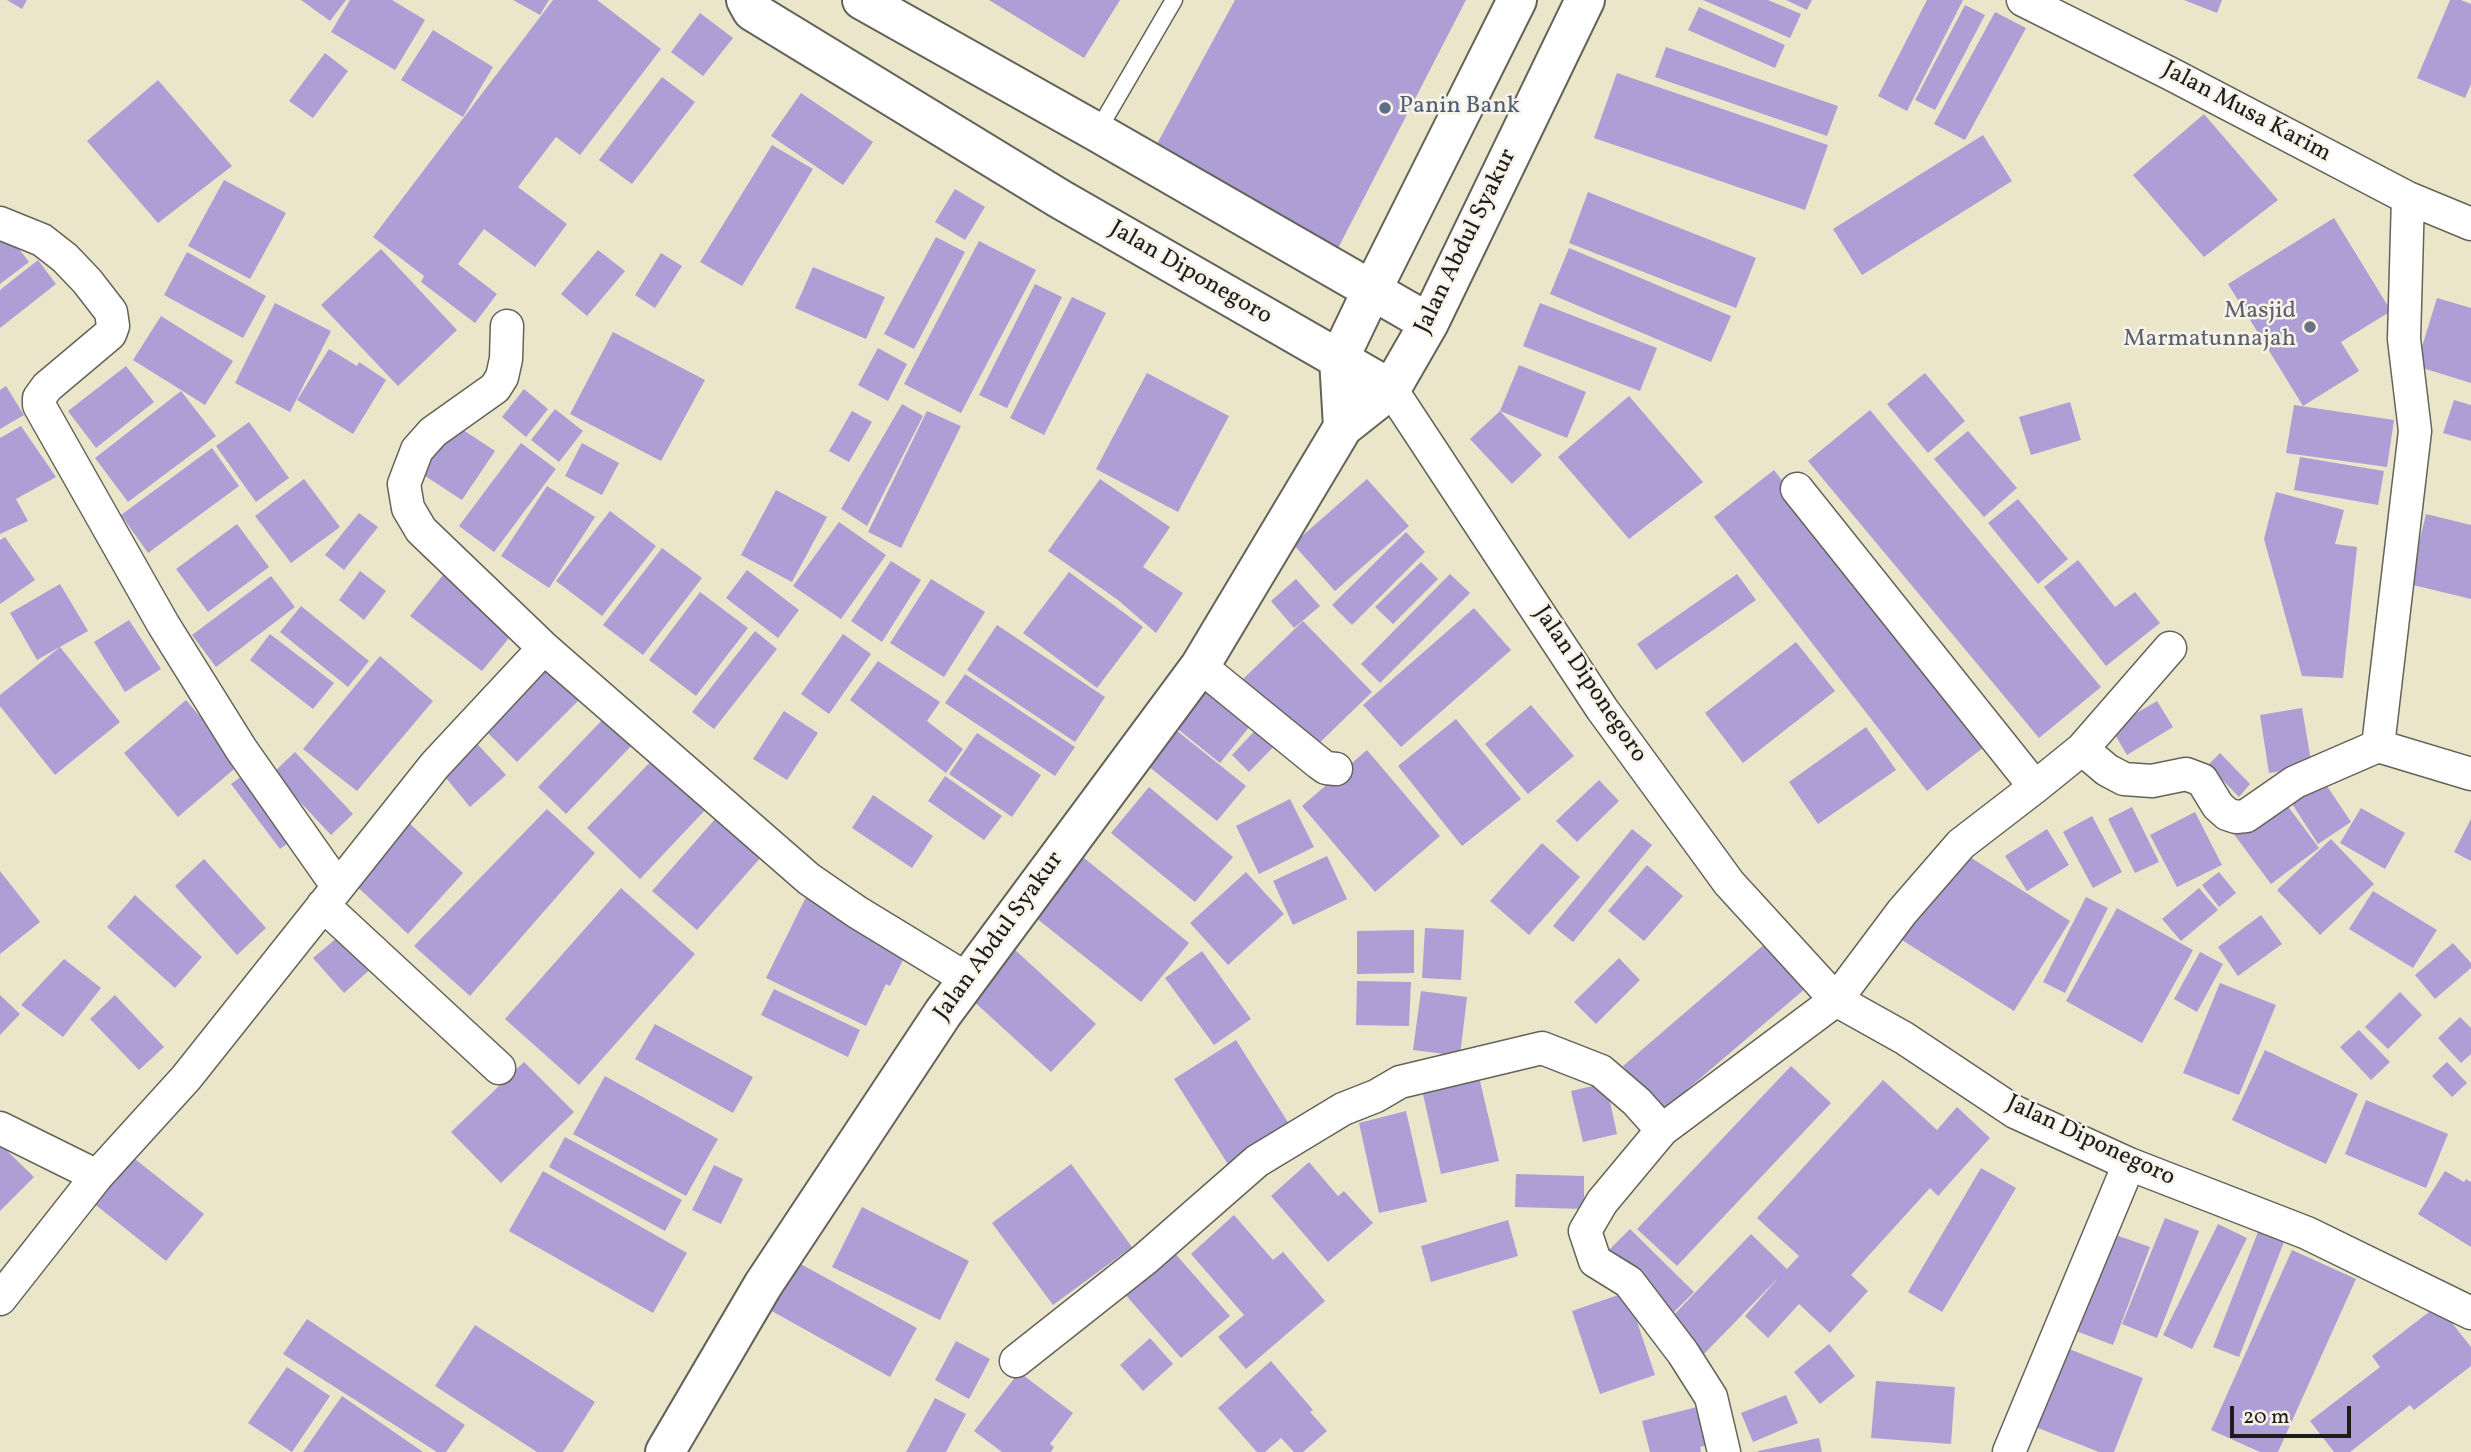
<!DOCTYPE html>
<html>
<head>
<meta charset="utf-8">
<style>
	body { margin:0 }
	#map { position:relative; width:2471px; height:1452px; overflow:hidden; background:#ebe6ca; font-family:Vollkorn,serif }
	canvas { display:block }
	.scale { position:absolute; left:2230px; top:1406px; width:121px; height:32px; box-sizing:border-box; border:4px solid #1c1c1c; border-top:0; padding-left:9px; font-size:21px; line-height:24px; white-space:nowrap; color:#1c1c1c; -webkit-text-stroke:5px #f7f3e8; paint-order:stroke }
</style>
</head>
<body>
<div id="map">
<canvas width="2471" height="1452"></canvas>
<div class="scale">20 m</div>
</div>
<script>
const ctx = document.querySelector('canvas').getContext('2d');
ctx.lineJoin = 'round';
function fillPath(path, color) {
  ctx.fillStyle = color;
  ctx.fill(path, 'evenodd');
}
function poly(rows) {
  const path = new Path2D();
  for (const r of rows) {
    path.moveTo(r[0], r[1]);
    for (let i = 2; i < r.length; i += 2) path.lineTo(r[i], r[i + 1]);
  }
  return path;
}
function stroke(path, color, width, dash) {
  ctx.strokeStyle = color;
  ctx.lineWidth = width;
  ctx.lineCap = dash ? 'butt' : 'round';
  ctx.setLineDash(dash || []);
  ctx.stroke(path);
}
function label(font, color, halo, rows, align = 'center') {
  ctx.font = font + ' Vollkorn,serif';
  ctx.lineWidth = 5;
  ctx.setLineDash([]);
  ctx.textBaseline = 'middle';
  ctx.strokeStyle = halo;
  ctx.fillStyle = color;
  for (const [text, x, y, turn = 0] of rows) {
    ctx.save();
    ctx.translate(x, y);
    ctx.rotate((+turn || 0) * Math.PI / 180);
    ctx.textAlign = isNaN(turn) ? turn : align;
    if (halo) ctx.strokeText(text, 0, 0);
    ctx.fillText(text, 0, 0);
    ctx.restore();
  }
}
fillPath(poly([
	[7,0,27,0,22,9],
	[301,0,346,0,330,21],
	[350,0,392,0,425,20,395,70,331,32],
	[513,0,549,0,540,15],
	[553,0,597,0,661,49,580,155,556,137,518,187,567,224,535,267,484,229,458,264,497,294,475,323,421,282,424,276,373,237],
	[989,0,1120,0,1084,58],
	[1235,0,1466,0,1334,256,1152,153],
	[1703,0,1768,0,1801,14,1790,38],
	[1786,0,1812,0,1807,10],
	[1927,0,1963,0,1907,111,1878,96],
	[2184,0,2222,0,2217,13],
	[2450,0,2461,0,2471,4,2471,84,2465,98,2417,78],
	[1965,5,1985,15,1935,110,1915,100],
	[1699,7,1785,45,1775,68,1688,30],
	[1995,12,2026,28,1965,140,1934,124],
	[700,13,733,38,703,76,671,52],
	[433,30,493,67,463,117,401,80],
	[1666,47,1838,106,1827,136,1655,77],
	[325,53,348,71,313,118,289,101],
	[1617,73,1828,145,1805,210,1594,138],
	[662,77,695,102,632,184,599,160],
	[158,80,232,166,158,223,87,141],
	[801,93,873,142,843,185,771,136],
	[2204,114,2278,200,2204,257,2133,175],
	[1983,135,2012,181,1862,275,1833,229],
	[772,145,813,169,742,286,700,262],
	[224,180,286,213,250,279,188,246],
	[955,189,985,207,965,240,935,222],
	[1588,192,1756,258,1736,308,1569,243],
	[2334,218,2391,311,2341,342,2359,371,2303,406,2228,284],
	[6,232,29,262,0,284,0,237],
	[936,237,965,252,914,349,884,334],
	[979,241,1036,270,961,413,904,384],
	[1569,248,1731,316,1711,362,1550,294],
	[381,249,457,330,398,386,321,305],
	[598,250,625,271,587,316,561,294],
	[187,252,266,296,243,338,164,295],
	[661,253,682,266,655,308,635,295],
	[38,260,56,284,0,328,0,290],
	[813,267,885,297,866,339,795,308],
	[1035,284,1062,297,1007,408,979,395],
	[1072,297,1106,313,1044,435,1010,418],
	[2437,298,2471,308,2471,383,2416,366],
	[275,303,331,331,290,412,235,383],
	[1540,303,1657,348,1640,391,1523,346],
	[161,316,233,361,205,405,133,360],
	[613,332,705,380,661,461,570,414],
	[878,348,907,364,888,401,858,385],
	[329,349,357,366,359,362,386,380,353,434,297,400],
	[1519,365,1586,392,1567,438,1500,411],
	[126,366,154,402,96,448,68,411],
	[1147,373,1229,416,1178,512,1096,469],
	[1925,373,1965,421,1928,453,1887,404],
	[6,386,24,415,0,429,0,390],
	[524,389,548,409,526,437,502,417],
	[181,391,216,436,128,502,95,458],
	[1629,396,1703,482,1629,539,1558,457],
	[2454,400,2471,405,2471,441,2443,433],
	[2070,402,2081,440,2031,455,2019,417],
	[902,404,923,416,867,526,841,509],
	[2294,405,2394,420,2387,467,2286,453],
	[555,409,583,431,559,462,531,440],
	[1870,410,2101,687,2039,738,1808,461],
	[852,411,872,422,849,462,829,451],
	[927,411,961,426,901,548,868,532],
	[1500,411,1542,455,1512,484,1470,439],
	[249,422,289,478,256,502,216,446],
	[451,422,495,451,462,500,419,472],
	[21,426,56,477,16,499,28,521,0,534,0,438],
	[1968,431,2017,488,1984,517,1934,459],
	[521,443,556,469,494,552,459,526],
	[582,443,619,463,602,495,565,476],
	[212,448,239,486,148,553,121,515],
	[2300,457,2384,471,2378,505,2294,490],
	[1774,470,1988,744,1927,791,1714,517],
	[304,479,340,527,291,563,255,516],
	[1100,479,1170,527,1143,567,1183,593,1156,633,1118,600,1048,551],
	[1367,479,1409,526,1335,591,1293,544],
	[547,486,595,517,549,588,501,556],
	[776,490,827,517,792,582,741,555],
	[2276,492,2344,510,2335,544,2357,547,2343,678,2302,676,2264,539],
	[2018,499,2068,559,2038,584,1988,523],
	[610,511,656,546,602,616,556,581],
	[359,513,378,527,344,570,325,555],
	[2426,514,2471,525,2471,599,2409,584],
	[839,522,886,555,841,619,793,586],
	[237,524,269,567,208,612,176,569],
	[1406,532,1425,552,1352,625,1332,605],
	[5,537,35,580,0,604,0,540],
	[662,548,702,578,643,655,603,625],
	[2078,560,2115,607,2135,592,2160,623,2106,666,2044,587],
	[891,561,921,580,882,642,851,621],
	[1421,562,1438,579,1393,624,1375,607],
	[447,570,518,627,482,671,410,616],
	[747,570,799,610,778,638,726,598],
	[360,571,386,591,364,620,339,600],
	[1069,572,1143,627,1097,688,1023,633],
	[1450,574,1470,593,1380,683,1361,664],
	[1737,574,1756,600,1656,670,1637,644],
	[271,576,295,607,216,667,192,635],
	[931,579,985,612,944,677,890,643],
	[1296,579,1320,606,1294,628,1271,601],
	[60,584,88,631,37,660,10,613],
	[700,592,748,628,696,696,649,660],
	[301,606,369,661,348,687,280,632],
	[1474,608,1511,650,1401,747,1363,705],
	[129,620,161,669,125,692,94,642],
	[1303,621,1372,692,1311,751,1242,680],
	[997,625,1105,697,1075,742,967,670],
	[755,631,777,649,714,729,692,712],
	[270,634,334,683,313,709,250,660],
	[843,634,871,654,829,714,801,694],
	[1796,642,1835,691,1743,763,1705,713],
	[60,647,120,722,55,775,0,706,0,695],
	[380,656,433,701,357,791,303,749],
	[543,661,584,695,517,762,479,724],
	[878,661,940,702,927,721,963,749,946,773,850,700],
	[965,674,1075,747,1055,776,945,703],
	[1208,674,1259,715,1220,763,1169,722],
	[186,700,240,764,178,817,124,753],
	[2157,701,2173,727,2127,755,2111,728],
	[1531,705,1574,756,1528,794,1485,744],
	[2302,708,2312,767,2269,773,2260,715],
	[784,711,818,733,787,780,753,759],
	[604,718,633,744,566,814,538,787],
	[1456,719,1521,799,1462,846,1398,766],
	[1166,722,1246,786,1217,821,1138,758],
	[1263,722,1281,739,1249,772,1232,755],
	[1866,727,1896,770,1818,824,1789,782],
	[977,733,1041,775,1012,817,949,774],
	[470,736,506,775,470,807,437,767],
	[1367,750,1440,836,1375,892,1302,806],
	[295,752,353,814,331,835,273,773],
	[2220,753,2250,784,2239,797,2208,765],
	[655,757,708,807,640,879,587,828],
	[246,773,295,838,280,849,231,784],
	[2319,774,2351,822,2318,844,2287,796],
	[945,776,1002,816,984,840,928,801],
	[1599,780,1619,801,1577,842,1556,821],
	[1149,787,1233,857,1195,902,1111,833],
	[873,795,933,836,912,868,852,828],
	[2281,797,2319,848,2271,884,2233,833],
	[1290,799,1314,847,1259,874,1236,826],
	[2132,807,2159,862,2135,873,2108,819],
	[2361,808,2405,833,2385,869,2340,843],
	[547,809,595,853,470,996,414,946],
	[723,810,769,848,697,930,652,891],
	[2195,812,2222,865,2177,887,2150,835],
	[2092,816,2122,872,2093,888,2063,832],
	[2471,819,2471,861,2454,852],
	[406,820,463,873,408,934,350,880],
	[1632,829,1652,845,1573,942,1553,926],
	[2047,829,2069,865,2027,891,2005,856],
	[2331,839,2374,884,2320,935,2277,890],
	[1542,843,1580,877,1529,935,1490,901],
	[1073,849,1189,943,1141,1002,1025,909],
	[1959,850,2070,921,2014,1011,1902,940],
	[1327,856,1347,899,1293,925,1273,881],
	[204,859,266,928,237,955,175,886],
	[1647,865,1683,896,1644,941,1608,911],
	[0,871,40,922,0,954],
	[1246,872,1284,914,1228,965,1190,923],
	[2219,872,2236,893,2219,907,2202,885],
	[621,888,695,954,579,1085,505,1019],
	[2199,888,2218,910,2181,941,2162,919],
	[2373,891,2437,930,2413,968,2349,929],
	[135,895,202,957,175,988,107,927],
	[806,897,909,948,890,986,886,984,866,1026,766,978],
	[2086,897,2108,908,2065,993,2043,982],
	[2117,908,2193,950,2142,1043,2066,1001],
	[2261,915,2282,944,2238,976,2218,947],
	[1425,928,1464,930,1461,980,1422,978],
	[1414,930,1414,973,1357,974,1357,931],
	[345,931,375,965,344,993,313,958],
	[1774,936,1813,982,1662,1111,1623,1066],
	[2453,943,2471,963,2471,968,2435,999,2415,975],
	[1014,949,1096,1024,1051,1072,969,997],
	[1202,951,1251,1019,1214,1045,1165,978],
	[2200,952,2223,964,2197,1012,2174,999],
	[1619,958,1640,980,1596,1024,1574,1002],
	[64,959,101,988,63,1037,21,1005],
	[1357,981,1411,982,1409,1026,1356,1025],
	[2220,983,2276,1005,2239,1095,2183,1073],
	[774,989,860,1030,848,1057,761,1015],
	[1421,991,1467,997,1460,1056,1413,1050],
	[2400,992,2422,1015,2388,1049,2365,1027],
	[0,995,20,1014,0,1035],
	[115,995,164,1047,139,1070,90,1019],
	[2460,1017,2471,1028,2471,1054,2461,1063,2438,1038],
	[655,1024,753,1077,733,1113,635,1059],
	[2359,1030,2390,1062,2371,1080,2340,1047],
	[1236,1040,1291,1127,1229,1166,1174,1079],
	[2265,1050,2358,1094,2326,1164,2232,1120],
	[524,1062,574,1112,501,1183,451,1132],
	[2447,1062,2467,1083,2452,1097,2432,1076],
	[1791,1066,1831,1103,1677,1266,1637,1229],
	[605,1076,718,1139,686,1196,573,1134],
	[1479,1077,1499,1161,1441,1174,1422,1090],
	[1883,1080,1937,1130,1957,1107,1990,1138,1938,1196,1930,1188,1851,1275,1868,1291,1830,1333,1799,1304,1768,1338,1745,1316,1779,1277,1703,1355,1668,1321,1751,1234,1787,1269,1799,1256,1757,1218],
	[1606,1083,1617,1134,1583,1142,1571,1091],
	[2366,1100,2448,1134,2426,1188,2345,1154],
	[1406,1111,1427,1202,1379,1213,1359,1123],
	[565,1137,682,1200,665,1231,549,1167],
	[0,1144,34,1177,0,1211],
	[130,1155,204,1214,166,1261,92,1202],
	[1309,1162,1338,1196,1344,1191,1373,1223,1328,1262,1271,1196],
	[1071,1164,1132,1247,1053,1305,992,1223],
	[714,1165,743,1179,721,1224,692,1210],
	[1981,1168,2016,1188,1942,1312,1908,1292],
	[543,1171,687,1253,653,1313,509,1231],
	[2445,1171,2464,1182,2466,1179,2471,1182,2471,1247,2418,1214],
	[1516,1174,1584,1176,1584,1209,1515,1207],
	[862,1207,969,1261,940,1320,832,1267],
	[1234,1215,1273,1260,1283,1252,1325,1301,1246,1369,1218,1337,1244,1315,1191,1254],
	[2165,1218,2199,1231,2157,1338,2122,1324],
	[1508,1220,1518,1256,1431,1282,1421,1246],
	[2218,1224,2247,1238,2192,1349,2163,1335],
	[1630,1229,1694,1292,1670,1316,1606,1253],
	[2104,1231,2150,1247,2113,1345,2068,1328],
	[2258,1232,2284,1242,2239,1357,2213,1347],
	[1172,1250,1230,1316,1181,1358,1123,1292],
	[2292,1250,2356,1279,2278,1452,2260,1452,2211,1430],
	[797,1262,917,1328,890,1377,770,1310],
	[1627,1292,1655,1375,1600,1394,1572,1311],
	[2438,1305,2471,1347,2471,1366,2414,1410,2410,1405,2350,1452,2334,1452,2310,1421,2380,1367,2372,1356],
	[307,1319,465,1425,446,1452,437,1452,283,1354],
	[475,1325,595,1402,563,1452,537,1452,435,1386],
	[1150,1338,1173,1364,1143,1391,1120,1365],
	[956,1341,990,1359,969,1399,935,1380],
	[1829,1344,1855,1376,1820,1404,1794,1372],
	[2064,1347,2143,1378,2114,1452,2099,1452,2033,1426],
	[1271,1361,1313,1410,1310,1412,1327,1431,1303,1452,1294,1452,1281,1438,1265,1452,1257,1452,1218,1408],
	[287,1367,330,1396,292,1452,248,1423],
	[1019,1372,1073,1413,1050,1444,1054,1447,1051,1452,1002,1452,974,1431],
	[1876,1381,1955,1387,1951,1444,1871,1438],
	[1786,1395,1798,1423,1753,1442,1741,1413],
	[342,1396,423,1452,303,1452],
	[935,1398,966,1414,946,1452,906,1452],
	[1705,1405,1714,1443,1700,1447,1701,1452,1650,1452,1642,1421],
	[1819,1438,1822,1452,1758,1452,1758,1451]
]), '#ae9ed6');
const service = poly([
	[1097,132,1174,0]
]);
const minor = poly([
	[2023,0,2171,74,2408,198,2471,224],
	[2408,198,2404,339,2415,431,2378,746,2471,774],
	[0,223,42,240,65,258,87,281,111,312,113,326,110,334,47,387,39,398,39,405,163,624,241,749,338,887],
	[507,326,506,359,502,377,495,388,433,432,417,450,404,484,408,508,421,530,544,648],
	[1391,389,1602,709,1729,883,1836,1000,1904,1038,2015,1112,2129,1164,2307,1233,2471,1313],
	[1200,666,1319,763,1326,768,1336,769],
	[2082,749,2107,770,2124,779,2152,781,2186,774,2202,780,2218,806,2227,814,2236,817,2246,816,2295,782,2378,746],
	[2035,787,2082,749,2170,648],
	[323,905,499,1068],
	[0,1128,97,1176],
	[0,1299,97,1176,186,1078,435,765,544,648,809,879,857,912,967,979],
	[1016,1361,1145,1259,1257,1161,1343,1109,1376,1096,1400,1082,1542,1048,1601,1071,1637,1102,1662,1130],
	[1724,1452,1711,1397,1683,1353,1629,1282,1595,1261,1585,1231,1602,1202,1662,1130,1836,1000,1902,912,1961,844,2035,787,1797,489],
	[2009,1452,2129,1164]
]);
const tertiary = poly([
	[746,0,752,11,1060,199,1391,389],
	[862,0,1097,132,1429,323],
	[1343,427,1339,359,1372,290,1517,0],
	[665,1452,763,1285,943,1013,1200,666,1343,427,1391,389,1429,323,1585,0]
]);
stroke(service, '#646359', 19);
stroke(minor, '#646359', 35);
stroke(tertiary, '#646359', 42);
stroke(service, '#fff', 16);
stroke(minor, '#fff', 32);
stroke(tertiary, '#fff', 38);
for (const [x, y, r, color] of [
	[1385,108,7,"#5c6f8a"],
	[2310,327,7,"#6b7280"]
]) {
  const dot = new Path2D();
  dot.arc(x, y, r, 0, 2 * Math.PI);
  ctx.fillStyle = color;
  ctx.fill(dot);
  stroke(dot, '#f7f3e8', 2.5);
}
label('24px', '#4e5e75', '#f7f3e8', [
	["Panin Bank",1399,108]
], 'left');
label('24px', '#1c1c1c', '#f7f3e8', [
	["Jalan Musa Karim",2246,113,28],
	["Jalan Abdul Syakur",1467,242,-64],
	["Jalan Diponegoro",1190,274,30],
	["Jalan Diponegoro",1589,685,56],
	["Jalan Abdul Syakur",1000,937,-54],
	["Jalan Diponegoro",2090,1142,25]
]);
label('24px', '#5b616d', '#f7f3e8', [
	["Masjid",2296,313],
	["Marmatunnajah",2296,341]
], 'right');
</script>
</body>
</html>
